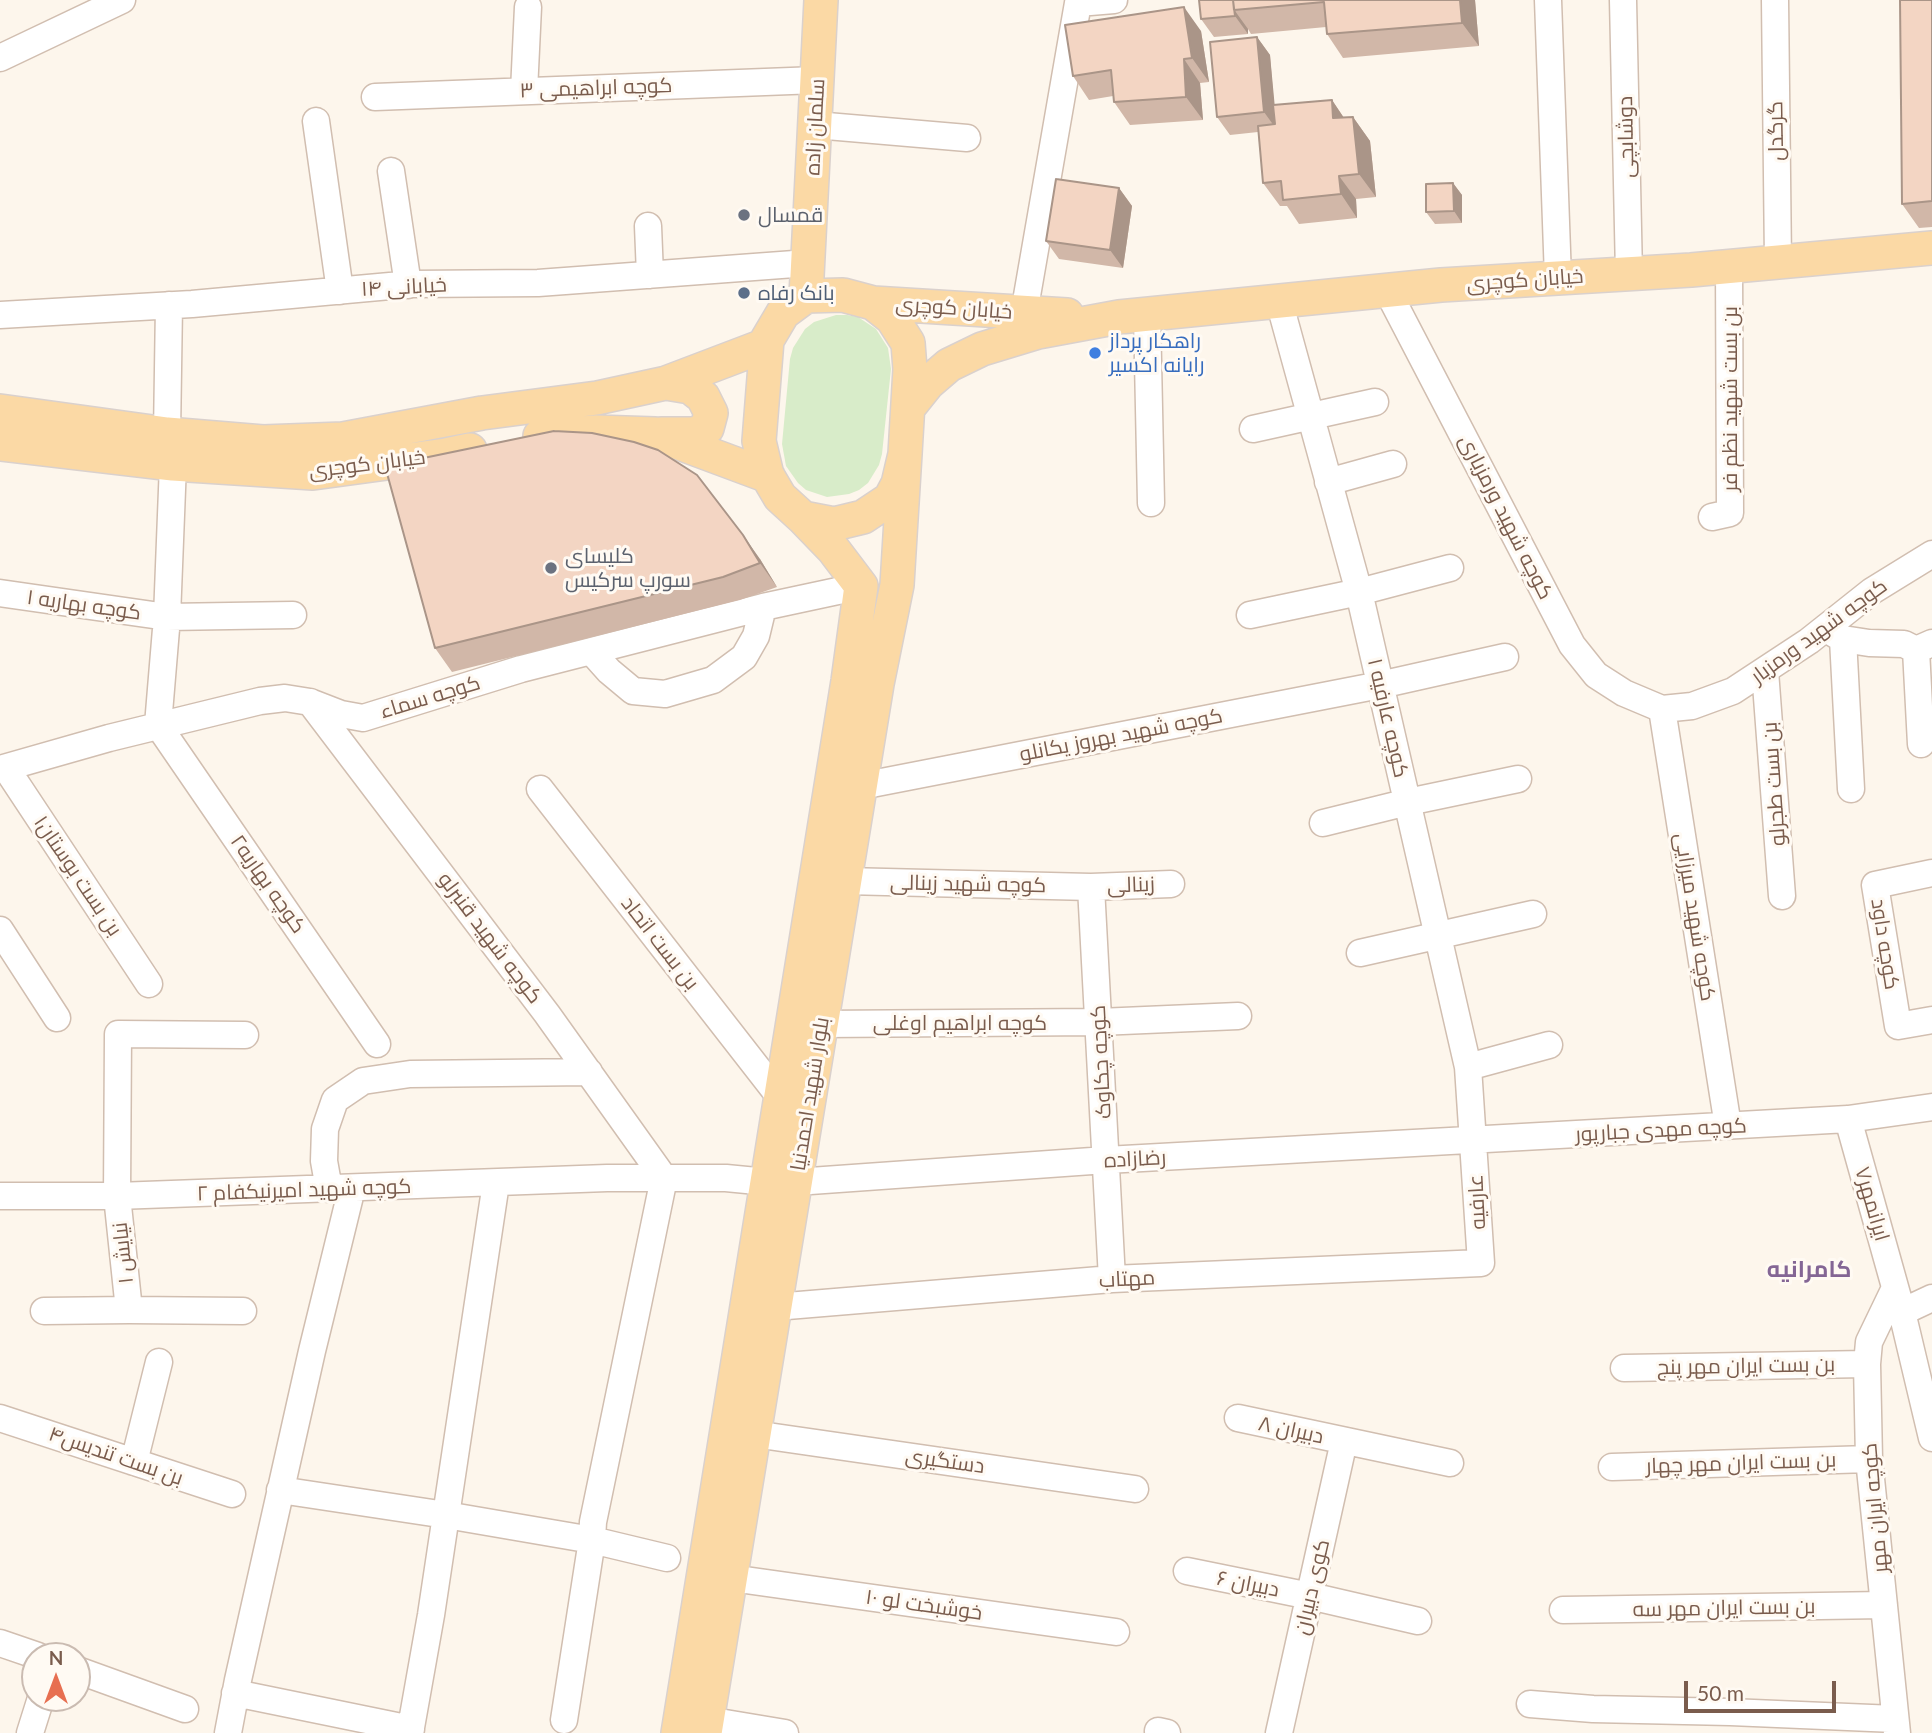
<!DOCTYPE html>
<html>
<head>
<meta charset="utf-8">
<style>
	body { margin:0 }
	#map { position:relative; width:1932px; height:1733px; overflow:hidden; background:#fdf6ec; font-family:Lato,sans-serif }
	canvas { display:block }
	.north { position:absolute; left:21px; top:1642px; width:70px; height:70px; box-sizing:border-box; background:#fffaf3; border:2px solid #cabbb1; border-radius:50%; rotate:0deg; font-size:19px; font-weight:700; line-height:28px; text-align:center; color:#7a5c4d }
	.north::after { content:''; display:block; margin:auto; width:24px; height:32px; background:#e76f51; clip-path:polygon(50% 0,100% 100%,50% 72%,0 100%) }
	.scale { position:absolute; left:1684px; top:1681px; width:152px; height:32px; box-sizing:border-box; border:4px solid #7a5c4d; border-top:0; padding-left:9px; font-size:21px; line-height:24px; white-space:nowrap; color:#7a5c4d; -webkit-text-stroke:5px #fffaf3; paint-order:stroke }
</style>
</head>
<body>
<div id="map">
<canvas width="1932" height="1733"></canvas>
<div class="north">N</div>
<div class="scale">50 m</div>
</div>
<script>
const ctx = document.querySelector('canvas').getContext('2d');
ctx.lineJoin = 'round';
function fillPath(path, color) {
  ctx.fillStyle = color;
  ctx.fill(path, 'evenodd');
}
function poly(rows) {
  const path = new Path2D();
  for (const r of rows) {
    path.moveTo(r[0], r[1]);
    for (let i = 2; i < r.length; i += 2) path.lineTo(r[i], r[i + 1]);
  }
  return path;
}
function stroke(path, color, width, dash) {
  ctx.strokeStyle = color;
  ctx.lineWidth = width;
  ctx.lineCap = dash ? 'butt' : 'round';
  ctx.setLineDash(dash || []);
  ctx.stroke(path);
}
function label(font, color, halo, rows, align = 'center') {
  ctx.font = font + ' Lato,Cairo,sans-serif';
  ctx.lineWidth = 6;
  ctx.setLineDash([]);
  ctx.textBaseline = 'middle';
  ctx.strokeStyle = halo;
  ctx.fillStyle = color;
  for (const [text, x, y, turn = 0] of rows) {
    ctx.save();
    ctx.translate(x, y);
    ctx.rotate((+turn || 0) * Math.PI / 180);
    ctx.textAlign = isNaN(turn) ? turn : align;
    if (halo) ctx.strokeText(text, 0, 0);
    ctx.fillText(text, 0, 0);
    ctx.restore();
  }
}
fillPath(poly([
	[836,315,847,315,858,317,876,329,888,348,891,369,882,454,879,465,868,483,859,490,849,494,827,497,806,490,798,483,786,466,782,444,790,359,793,348,805,329,814,322]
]), '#d8ecc9');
const minor = poly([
	[1548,0,1558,278],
	[1623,0,1629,274],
	[1775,0,1778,262],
	[0,58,122,0],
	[524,91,528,7],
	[375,97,817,80],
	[316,121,340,291],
	[815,125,967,138],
	[391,171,408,285],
	[648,226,650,275],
	[1387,290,1572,645,1596,675,1624,693,1662,709,1692,706,1733,691,1809,641,1872,591,1932,554],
	[1024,313,1078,3,1114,0],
	[1147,314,1151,503],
	[0,315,192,304,412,284,538,283,808,263],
	[1253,429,1375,402],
	[167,434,169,305],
	[173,464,167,617,158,725,377,1044],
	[1328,482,1393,464],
	[1712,517,1730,513,1729,266],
	[0,593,167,617,293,615],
	[1250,615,1359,592,1450,568],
	[1828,630,1843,639,1869,643,1904,644,1916,650,1932,643],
	[1843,639,1851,789],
	[1916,650,1921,744],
	[592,652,609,671,633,691,665,694,713,680,744,657,756,636,763,607],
	[1765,671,1782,896],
	[310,702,547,1014,664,1178,593,1522,592,1540,564,1720],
	[1662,709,1728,1126],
	[6,768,149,984],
	[0,769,109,738,260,701,285,698,310,702,341,714,363,718,521,669,763,607,861,586],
	[861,786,1380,685,1505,657],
	[540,789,780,1097],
	[1323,823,1408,802,1518,779],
	[1932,873,1875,885,1898,1026,1932,1020],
	[845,881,1091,887,1171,884],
	[1091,887,1112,1279],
	[0,930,57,1018],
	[1360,953,1533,914],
	[821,1024,1099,1022,1238,1016],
	[1468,1067,1549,1045],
	[1848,1119,1902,1312,1932,1438],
	[796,1182,1106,1160,1848,1119,1932,1107],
	[329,1189,324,1161,325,1129,335,1100,363,1081,410,1074,589,1072],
	[0,1196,117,1196,607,1178,726,1178,767,1182],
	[1895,1288,1869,1342,1867,1364,1869,1459,1897,1733],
	[775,1307,1112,1279,1481,1263,1468,1067,1359,592,1279,301],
	[129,1310,117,1196,118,1034,245,1035],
	[44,1311,129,1310,243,1311],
	[1902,1312,1932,1298],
	[1624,1368,1867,1364],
	[0,1418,232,1494],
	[1238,1418,1450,1463],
	[754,1434,1135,1489],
	[134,1462,159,1362],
	[1612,1467,1869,1459],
	[280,1490,446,1515,592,1540,667,1558],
	[1187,1571,1310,1596,1418,1621],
	[731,1578,1116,1632],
	[1563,1610,1884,1605],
	[0,1643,38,1656],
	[77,1670,185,1709],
	[235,1693,411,1729],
	[1530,1704,1593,1709,1730,1712,1895,1719],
	[707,1720,785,1733],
	[1158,1731,1167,1733],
	[30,1733,41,1698],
	[228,1733,238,1680,312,1351,352,1188],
	[410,1733,431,1615,496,1183],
	[1279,1733,1344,1441]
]);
const major = poly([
	[806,296,821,0],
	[873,303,1067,315],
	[908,408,928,383,949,365,982,349,1038,332,1119,317,1441,285,1691,270,1932,248],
	[0,411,167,434,263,442,343,439,482,413,597,398,666,383,766,345],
	[661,434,695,434,707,428,711,413,703,397,690,387,666,383],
	[540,436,596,432,655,434,768,476],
	[0,444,173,464,313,473,446,455,470,450],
	[678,1733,848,681,861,586,833,549,803,518],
	[705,1733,877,684,897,585,905,454,910,369,908,343,892,318,873,303,843,295,806,296,783,313,767,340,759,441,767,475,780,497,803,518,834,524,863,517,890,499,898,484,905,454]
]);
stroke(minor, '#d1beb0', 29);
stroke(major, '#dad1cd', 36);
stroke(minor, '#fff', 26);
stroke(major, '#fbd9a5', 33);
fillPath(poly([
	[1199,0,1475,0,1479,46,1343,58,1327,34,1326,27,1251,34,1248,29,1248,34,1214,37,1201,19],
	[1932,0,1932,227,1919,228,1902,204],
	[1201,31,1209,82,1200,83,1203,120,1130,125,1114,102,1113,96,1089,100,1073,76],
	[1257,37,1270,55,1274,105,1332,100,1344,118,1353,117,1370,141,1376,197,1356,199,1357,218,1299,224,1287,206,1280,206,1263,183,1258,132,1230,135,1217,117],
	[1453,183,1462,195,1462,223,1435,224,1426,212],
	[1119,188,1132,206,1123,268,1059,259,1046,241],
	[760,559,777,587,740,600,452,672,435,648]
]), '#d1b7a8');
fillPath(poly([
	[1460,0,1475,0,1479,46,1462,23],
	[1184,7,1201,31,1209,82,1192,58],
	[1235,11,1248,29,1248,34,1235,16],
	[1257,37,1270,55,1277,130,1264,112],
	[1184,59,1200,83,1203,120,1186,97],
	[1332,100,1348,124,1333,118],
	[1353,117,1370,141,1376,197,1359,174],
	[1339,176,1356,199,1357,218,1341,194],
	[1453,183,1462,195,1462,223,1454,211],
	[1119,188,1132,206,1123,268,1110,250],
	[743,535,760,559,777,587,760,563]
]), '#aa9588');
const building = poly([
	[1199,0,1233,0,1235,16,1201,19,1199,0],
	[1233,0,1460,0,1462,23,1327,34,1324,2,1234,10,1233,0],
	[1900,0,1932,0,1932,201,1902,204,1900,0],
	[1184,7,1192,58,1184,59,1186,97,1114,102,1111,70,1073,76,1065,25,1184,7],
	[1257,37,1264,112,1217,117,1210,42,1257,37],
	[1332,100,1333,118,1353,117,1359,174,1339,176,1341,194,1283,200,1281,181,1263,183,1258,126,1275,124,1273,105,1332,100],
	[1056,179,1119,188,1110,250,1046,241,1056,179],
	[1453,183,1454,211,1426,212,1426,184,1453,183],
	[554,431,592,433,634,442,658,450,697,475,743,535,760,563,723,577,435,648,385,466,554,431]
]);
fillPath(building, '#f3d5c3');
stroke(building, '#aa9588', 2);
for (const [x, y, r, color] of [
	[744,215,7,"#6b7280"],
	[744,293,7,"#5c6f8a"],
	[1095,353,7,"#3f7fe0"],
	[551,568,7,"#6b7280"]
]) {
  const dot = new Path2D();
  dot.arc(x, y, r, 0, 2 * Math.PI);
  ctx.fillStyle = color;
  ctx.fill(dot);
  stroke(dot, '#fffaf3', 2.5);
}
label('21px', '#7a5c4d', '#fffaf3', [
	["کوچه ابراهیمی ۳",596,88,-2],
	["سلمان زاده",815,127,-87],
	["گرگدل",1776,131,-91],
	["دوشابچی",1626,137,-91],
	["خیابان کوچری",1525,280,-4],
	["خیابانی ۱۴",404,287,-3],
	["خیابان کوچری",954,308,4],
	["بن بست شهید نظم فر",1730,399,-90],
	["خیابان کوچری",367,464,-7],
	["کوچه شهید ورمزیاری",1506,517,63],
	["کوچه بهاریه ۱",84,605,8],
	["کوچه شهید ورمزیار",1819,631,-36],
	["کوچه سماء",430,697,-17],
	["کوچه عارفیه ۱",1388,718,77],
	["کوچه شهید بهروز یکانلو",1121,735,-11],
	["بن بست طجرلو",1774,784,-94],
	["بن بست بوستان۱",78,876,56],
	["کوچه بهاریه۲",268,884,55],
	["کوچه شهید زینالی",968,884,1],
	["زینالی",1131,885,-2],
	["کوچه شهید میرزایی",1695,917,81],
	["کوچه شهید قنبرلو",490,938,53],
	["بن بست اتحاد",660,943,52],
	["کوچه داود",1885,944,81],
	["کوچه ابراهیم اوغلی",960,1023],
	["کوچه چکاوک",1101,1062,-93],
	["بلوار شهید احمدنیا",810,1094,-81],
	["کوچه مهدی جبارپور",1661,1130,-3],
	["رضازاده",1135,1159,-3],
	["کوچه شهید امیرنیکفام ۲",304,1190,-2],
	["عارفیه",1477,1202,-93],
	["ایرانمهر۷",1872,1204,74],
	["نیایش ۱",123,1253,-96],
	["مهتاب",1127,1279,-3],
	["بن بست ایران مهر پنج",1746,1366,-1],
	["دبیران ۸",1291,1430,12],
	["بن بست تندیس۴",116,1456,19],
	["دستگیری",945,1461,8],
	["بن بست ایران مهر چهار",1741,1463,-2],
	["کوچه ایران مهر",1875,1508,-95],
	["دبیران ۶",1248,1584,11],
	["کوی دبیران",1312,1587,-77],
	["خوشبخت لو ۱۰",924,1605,8],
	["بن بست ایران مهر سه",1724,1608,-1]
]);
label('21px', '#5b616d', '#fffaf3', [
	["قمسال",758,215],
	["کلیسای",565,556],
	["سورپ سرکیس",565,580]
], 'left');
label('21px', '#4e5e75', '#fffaf3', [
	["بانک رفاه",758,293]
], 'left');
label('21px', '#366cbe', '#fffaf3', [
	["راهکار پرداز",1109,341],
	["رایانه اکسیر",1109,365]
], 'left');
label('bold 23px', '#846695', '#fffaf3', [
	["کامرانیه",1809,1270]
]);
</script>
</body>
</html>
